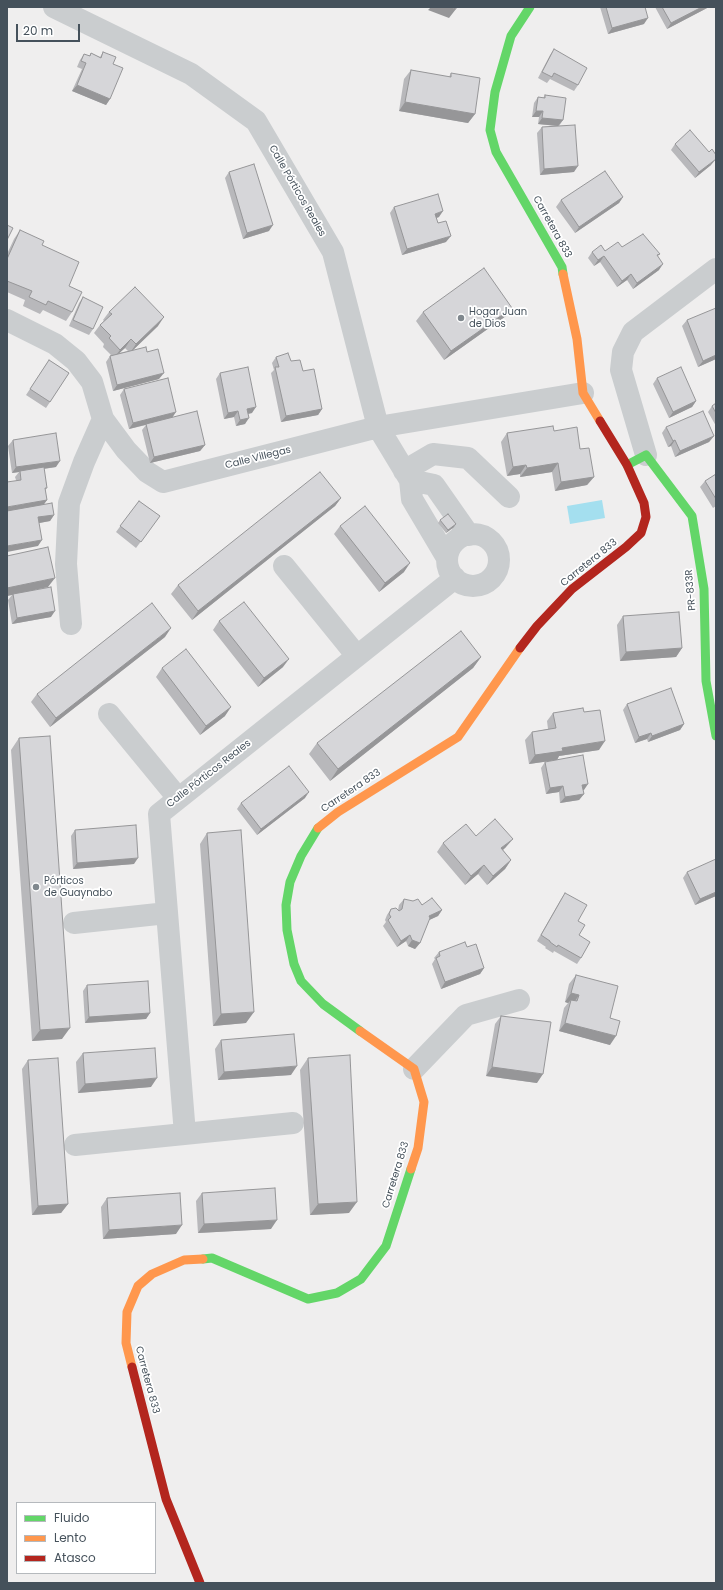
<!DOCTYPE html>
<html>
<head>
<meta charset="utf-8">
<style>
	body { margin:0 }
	#map { position:relative; width:723px; height:1590px; overflow:hidden; background:#efeeee; font-family:Poppins,sans-serif }
	canvas { display:block }
	.frame { position:absolute; inset:0; border:8px solid #45515b; pointer-events:none }
	.legend { position:absolute; left:16px; top:1502px; width:140px; height:72px; box-sizing:border-box; background:#fff; border:1px solid #b5b9bd; margin:0; padding:5px 7px; list-style:none; font-size:12px; color:#45515b }
	.legend li { display:flex; align-items:center; gap:8px; height:20px }
	.legend b { width:20px; border:1px solid #b5b9bd }
	.scale { position:absolute; left:16px; top:24px; width:64px; height:18px; box-sizing:border-box; border:2px solid #45515b; border-top:0; padding-left:5px; font-size:12px; line-height:14px; white-space:nowrap; color:#45515b; -webkit-text-stroke:3px #fff; paint-order:stroke }
</style>
</head>
<body>
<div id="map">
<canvas width="723" height="1590"></canvas>
<div class="frame"></div>
<ul class="legend">
<li><b style="height:5px;background:#63d668"></b>Fluido</li>
<li><b style="height:5px;background:#ff974d"></b>Lento</li>
<li><b style="height:5px;background:#b3261e"></b>Atasco</li>
</ul>
<div class="scale">20 m</div>
</div>
<script>
const ctx = document.querySelector('canvas').getContext('2d');
ctx.lineJoin = 'round';
function fillPath(path, color) {
  ctx.fillStyle = color;
  ctx.fill(path, 'evenodd');
}
function poly(rows) {
  const path = new Path2D();
  for (const r of rows) {
    if (r.length === 3) {
      path.moveTo(r[0] + r[2], r[1]);
      path.arc(r[0], r[1], r[2], 0, 2 * Math.PI);
      continue;
    }
    path.moveTo(r[0], r[1]);
    for (let i = 2; i < r.length; i += 2) path.lineTo(r[i], r[i + 1]);
  }
  return path;
}
function stroke(path, color, width, dash) {
  ctx.strokeStyle = color;
  ctx.lineWidth = width;
  ctx.lineCap = dash ? 'butt' : 'round';
  ctx.setLineDash(dash || []);
  ctx.stroke(path);
}
function label(font, color, halo, rows, align = 'center') {
  ctx.font = font + ' Poppins,sans-serif';
  ctx.lineWidth = 3.5;
  ctx.setLineDash([]);
  ctx.textBaseline = 'middle';
  ctx.strokeStyle = halo;
  ctx.fillStyle = color;
  for (const [text, x, y, turn = 0] of rows) {
    ctx.save();
    ctx.translate(x, y);
    ctx.rotate((+turn || 0) * Math.PI / 180);
    ctx.textAlign = isNaN(turn) ? turn : align;
    if (halo) ctx.strokeText(text, 0, 0);
    ctx.fillText(text, 0, 0);
    ctx.restore();
  }
}
fillPath(poly([
	[602,500,605,518,570,524,567,506]
]), '#a4dfef');
stroke(poly([
	[54,7,191,74,256,121,333,252,378,427,410,480,412,499,447,558],
	[7,320,55,344,76,361,92,382,103,419,126,450,147,472,163,482,378,427,583,393],
	[646,455,621,370,623,352,633,332,716,269],
	[404,471,433,454,468,458,509,497],
	[410,480,434,485,469,535],
	[473,560,26],
	[284,566,357,656],
	[71,624,66,564,69,503,84,462,103,419],
	[109,714,178,798],
	[74,923,167,913],
	[414,1069,466,1015,519,1000],
	[185,1134,159,814,455,578],
	[75,1145,293,1123]
]), '#cacdcf', 22);
stroke(poly([
	[530,7,511,36,495,92,490,130,496,152,562,267,563,274],
	[627,465,646,455,692,516,704,589,706,681,716,736],
	[318,828,301,856,290,882,286,905,287,930,294,964,301,981,323,1004,360,1031],
	[203,1259,212,1258,308,1299,337,1293,361,1279,386,1246,411,1169]
]), '#63d668', 9);
stroke(poly([
	[563,274,577,339,583,393,600,421],
	[318,828,338,812,458,737,520,648],
	[360,1031,414,1069,424,1102,418,1148,411,1169],
	[132,1367,126,1343,127,1312,138,1286,152,1274,184,1260,203,1259]
]), '#ff974d', 9);
stroke(poly([
	[520,648,537,626,572,589,626,547,641,533,646,517,644,503,627,465,600,421],
	[132,1367,166,1499,200,1583]
]), '#b3261e', 9);
fillPath(poly([
	[600,7,645,7,644,24,608,34],
	[655,7,709,7,667,29],
	[554,49,578,85,574,91,550,79,547,83,538,78,550,55],
	[103,52,113,64,110,99,106,105,72,91,82,69,77,67,80,60,84,54,89,56,91,53,100,57],
	[411,70,449,77,451,73,475,114,468,123,399,111,404,79],
	[545,95,563,120,559,126,574,172,540,175,537,133,542,127,557,126,538,124,539,117,532,117,534,103,538,97,543,98],
	[675,144,711,165,695,178,671,150],
	[229,172,269,231,243,239,225,178],
	[623,197,619,203,575,233,556,207,561,200],
	[394,207,439,217,436,218,446,242,402,255,390,213],
	[20,230,42,245,69,286,72,312,66,321,43,310,40,314,23,306,25,300,7,292,7,254,14,239],
	[622,247,660,254,658,256,659,270,633,289,627,280,617,287,600,262,594,266,588,258,592,252,605,251],
	[83,297,93,329,89,335,69,326,79,303],
	[109,312,158,326,133,350,147,352,159,379,113,391,106,362,110,356,111,355,103,347,104,344,94,333,100,325,104,321,103,320],
	[125,348,128,351,119,353],
	[423,312,506,316,444,360,416,321],
	[687,320,716,359,698,367,682,326],
	[276,357,291,361,322,409,318,415,281,422,271,373,274,370,272,363],
	[49,360,69,373,46,408,26,395],
	[220,373,252,413,248,414,245,424,236,426,234,417,224,419,216,379],
	[657,378,696,401,692,407,669,418,653,384],
	[124,389,173,417,205,445,200,451,150,463,142,430,146,425,129,429,120,395],
	[716,403,716,426,708,412,712,406],
	[666,427,714,436,709,442,675,457,671,446,668,447,662,433],
	[554,431,580,449,594,477,587,485,555,491,552,472,520,477,520,474,507,476,501,442,507,433],
	[13,440,56,467,44,469,47,488,45,490,47,500,44,504,54,515,50,521,39,523,38,546,15,477,19,472,12,473,8,446],
	[716,474,716,506,713,508,700,487,705,481],
	[341,498,335,506,192,620,171,594,178,585],
	[139,501,160,516,136,548,116,532],
	[440,520,454,527,446,533,438,523],
	[340,526,404,572,379,592,334,534],
	[7,556,48,587,33,590,51,617,12,624,8,600,12,595,7,596],
	[623,616,682,648,676,657,620,661,617,625],
	[219,621,283,667,258,687,213,630],
	[165,637,50,727,31,702,37,694],
	[481,657,473,668,330,781,309,754,317,743],
	[162,668,225,716,200,735,156,677],
	[627,704,684,724,680,730,648,742,647,739,635,743,623,710],
	[584,712,599,750,559,756,557,760,529,764,525,740,532,732,548,729,547,721,553,713],
	[19,738,62,1039,32,1041,11,750],
	[545,762,584,790,583,790,584,794,579,800,560,803,559,792,546,794,541,768],
	[305,798,257,835,237,809,241,803],
	[75,830,134,864,73,869,71,836],
	[207,833,246,1023,213,1026,200,844],
	[476,836,506,847,503,850,511,860,505,869,487,885,478,874,465,885,437,852,443,843],
	[687,872,716,896,695,905,683,878],
	[565,893,578,921,581,958,577,964,554,951,553,953,545,948,546,947,537,941,561,899],
	[404,899,442,910,438,916,429,920,420,943,415,949,408,946,406,941,397,947,383,926,386,922,385,920,387,915,391,909,398,910,399,905],
	[467,947,484,968,480,974,441,989,432,964,435,959,434,958,439,952],
	[576,975,610,1018,610,1045,559,1031,564,1008,568,1003,565,1002,569,984],
	[87,985,150,1013,146,1019,85,1023,83,991],
	[501,1016,537,1083,486,1076,495,1024],
	[221,1040,291,1075,218,1080,215,1049],
	[83,1053,151,1087,78,1093,76,1062],
	[308,1058,349,1213,310,1215,300,1070],
	[28,1060,68,1204,61,1213,32,1215,22,1069],
	[202,1193,271,1229,198,1233,196,1201],
	[107,1198,176,1234,103,1239,101,1207]
]), '#b8b8bb');
fillPath(poly([
	[431,7,450,7,456,9,449,18,428,10],
	[702,7,709,7,667,29,671,23],
	[648,18,644,24,608,34,612,28],
	[77,85,110,99,106,105,72,91],
	[405,102,475,114,468,123,399,111],
	[536,111,543,111,539,117,532,117],
	[542,118,563,120,558,126,538,124],
	[716,159,711,165,695,178,699,172],
	[578,166,574,172,540,175,544,169],
	[623,197,619,203,575,233,579,227],
	[443,211,439,217,431,220,435,214],
	[273,225,269,231,243,239,247,233],
	[451,236,446,242,402,255,407,249],
	[604,256,600,262,594,266,598,260],
	[663,264,659,270,633,289,637,283],
	[631,274,627,280,617,287,622,281],
	[512,308,506,316,444,360,451,351],
	[164,317,158,326,130,353,136,344],
	[131,339,125,348,114,358,120,350],
	[716,355,716,359,698,367,703,361],
	[164,373,159,379,113,391,117,385],
	[696,401,692,407,669,418,673,412],
	[256,407,252,413,242,415,247,409],
	[322,409,318,415,281,422,286,416],
	[238,411,234,417,224,419,228,413],
	[176,412,172,418,129,429,133,423],
	[249,418,245,424,236,426,240,420],
	[714,436,709,442,675,457,680,451],
	[675,440,671,446,668,447,673,441],
	[205,445,200,451,150,463,154,457],
	[60,461,56,467,20,472,20,471,19,472,12,473,16,467],
	[558,463,552,472,520,477,527,468],
	[526,465,520,474,507,476,513,467],
	[594,477,587,485,555,491,561,482],
	[341,498,335,506,192,620,198,611],
	[47,500,42,507,7,512,7,507],
	[54,515,50,521,34,524,38,517],
	[456,524,454,527,446,533,448,530],
	[42,540,38,546,7,552,7,546],
	[410,563,404,572,379,592,385,583],
	[55,578,48,587,7,596,7,588],
	[55,611,51,617,12,624,17,618],
	[171,628,165,637,50,727,56,718],
	[682,648,676,657,620,661,626,652],
	[481,657,473,668,330,781,338,769],
	[289,659,283,667,258,687,264,678],
	[231,707,225,716,200,735,206,726],
	[684,724,680,730,648,742,652,736],
	[651,733,647,739,635,743,639,737],
	[605,741,599,750,559,756,557,760,529,764,535,755,562,748],
	[588,784,584,790,578,791,582,785],
	[563,786,559,792,546,794,550,788],
	[309,792,305,798,257,835,261,829],
	[584,794,579,800,560,803,565,797],
	[513,839,506,847,495,857,501,848],
	[138,858,134,864,73,869,77,863],
	[511,860,505,869,487,885,493,876],
	[484,865,478,874,465,885,471,876],
	[716,892,716,896,695,905,700,899],
	[442,910,438,916,425,922,429,916],
	[410,935,406,941,397,947,401,941],
	[412,940,420,943,415,949,408,946],
	[484,968,480,974,441,989,445,982],
	[571,993,579,995,573,1004,571,1000,568,1003,565,1002],
	[254,1012,246,1023,213,1026,221,1014],
	[150,1013,146,1019,85,1023,89,1017],
	[565,1023,616,1036,610,1045,559,1031],
	[70,1028,62,1039,32,1041,40,1030],
	[297,1066,291,1075,218,1080,224,1072],
	[492,1067,543,1074,537,1083,486,1076],
	[157,1078,151,1087,78,1093,85,1084],
	[357,1202,349,1213,310,1215,318,1204],
	[68,1204,61,1213,32,1215,38,1206],
	[277,1220,271,1229,198,1233,204,1224],
	[182,1225,176,1234,103,1239,109,1230]
]), '#969698');
const building = poly([
	[450,7,456,7,456,9,450,7],
	[606,7,645,7,648,18,612,28,606,7],
	[662,7,702,7,671,23,662,7],
	[554,49,587,68,578,85,554,73,552,77,542,72,554,49],
	[103,52,116,57,113,64,123,68,110,99,77,85,86,63,81,61,84,54,90,56,91,53,101,58,103,52],
	[411,70,451,77,451,73,480,78,475,114,405,102,411,70],
	[545,95,566,98,563,120,542,118,543,111,536,111,538,97,545,98,545,95],
	[575,125,578,166,544,169,542,127,575,125],
	[690,130,709,152,712,149,716,155,716,159,699,172,675,144,690,130],
	[254,164,273,225,247,233,229,172,254,164],
	[605,171,623,197,579,227,561,200,605,171],
	[438,194,443,211,435,214,438,223,446,221,451,236,407,249,394,207,438,194],
	[7,225,13,228,7,240,7,225],
	[20,230,44,241,42,245,79,262,69,286,82,292,72,312,48,301,46,305,29,297,32,291,7,281,7,259,20,230],
	[643,234,660,254,657,255,663,264,637,283,631,274,622,281,604,256,598,260,592,252,601,245,605,251,618,242,622,247,643,234],
	[484,268,512,308,451,351,423,312,484,268],
	[135,287,164,317,136,344,131,339,120,350,109,338,111,336,100,325,112,314,109,312,135,287],
	[83,297,103,307,93,329,73,320,83,297],
	[716,308,716,355,703,361,687,320,716,308],
	[146,347,147,352,158,349,164,373,117,385,110,356,146,347],
	[288,353,291,361,300,360,303,371,314,369,322,409,286,416,275,367,279,367,276,357,288,353],
	[49,360,69,373,50,402,30,389,49,360],
	[248,367,256,407,247,409,249,418,240,420,238,411,228,413,220,373,248,367],
	[681,367,696,401,673,412,657,378,681,367],
	[168,378,176,412,133,423,124,389,168,378],
	[716,403,716,413,712,406,716,403],
	[197,411,205,445,154,457,146,424,197,411],
	[703,411,714,436,680,451,675,440,673,441,666,427,703,411],
	[553,426,554,431,577,427,580,449,589,448,594,477,561,482,558,463,527,468,526,465,513,467,507,433,553,426],
	[56,433,60,461,16,467,13,440,56,433],
	[44,467,47,488,45,488,47,500,7,507,7,482,21,480,20,471,44,467],
	[320,472,341,498,198,611,178,585,320,472],
	[716,474,716,499,705,481,716,474],
	[139,501,160,516,141,542,120,526,139,501],
	[52,503,54,515,38,517,42,540,7,546,7,511,52,503],
	[365,506,410,563,385,583,340,526,365,506],
	[448,514,456,524,448,530,440,520,448,514],
	[48,547,55,578,7,588,7,556,48,547],
	[51,587,55,611,17,618,13,594,51,587],
	[244,602,289,659,264,678,219,621,244,602],
	[152,603,171,628,56,718,37,694,152,603],
	[679,612,682,648,626,652,623,616,679,612],
	[461,631,481,657,338,769,317,743,461,631],
	[186,649,231,707,206,726,162,668,186,649],
	[671,688,684,724,652,736,651,733,639,737,627,704,671,688],
	[583,708,584,712,600,710,605,741,562,748,563,751,535,755,532,732,556,728,553,713,583,708],
	[50,736,70,1028,40,1030,19,738,50,736],
	[583,755,588,784,582,785,584,794,565,797,563,786,550,788,545,762,583,755],
	[289,766,309,792,261,829,241,803,289,766],
	[495,819,513,839,501,848,511,860,493,876,484,865,471,876,443,843,466,824,476,836,495,819],
	[136,825,138,858,77,863,75,830,136,825],
	[241,830,254,1012,221,1014,207,833,241,830],
	[716,859,716,892,700,899,687,872,716,859],
	[565,893,587,905,578,921,585,925,579,935,590,942,581,958,558,945,557,947,550,942,550,941,541,935,565,893],
	[432,898,442,910,429,916,430,918,420,943,412,940,410,935,401,941,388,920,391,917,389,914,391,909,396,908,399,911,402,909,404,899,413,901,418,899,422,905,432,898],
	[465,942,467,947,476,944,484,968,445,982,436,958,440,956,439,952,465,942],
	[576,975,618,986,610,1018,620,1021,616,1036,565,1023,571,1000,577,1001,579,995,571,993,576,975],
	[148,981,150,1013,89,1017,87,985,148,981],
	[501,1016,551,1022,543,1074,492,1067,501,1016],
	[294,1034,297,1066,224,1072,221,1040,294,1034],
	[155,1048,157,1078,85,1084,83,1053,155,1048],
	[350,1055,357,1202,318,1204,308,1058,350,1055],
	[58,1058,68,1204,38,1206,28,1060,58,1058],
	[275,1188,277,1220,204,1224,202,1193,275,1188],
	[180,1193,182,1225,109,1230,107,1198,180,1193]
]);
fillPath(building, '#d6d6d9');
stroke(building, '#969698', 1);
for (const [x, y, r, color] of [
	[461,318,4,"#80888e"],
	[36,887,4,"#80888e"]
]) {
  const dot = new Path2D();
  dot.arc(x, y, r, 0, 2 * Math.PI);
  ctx.fillStyle = color;
  ctx.fill(dot);
  stroke(dot, '#fff', 1.5);
}
label('10px', '#45515b', '#fff', [
	["Calle Pórticos Reales",297,191,60],
	["Carretera 833",552,227,61],
	["Calle Villegas",258,458,-14],
	["Carretera 833",589,563,-39],
	["PR-833R",691,590,-95],
	["Calle Pórticos Reales",209,774,-38],
	["Carretera 833",351,791,-34],
	["Carretera 833",396,1175,-73],
	["Carretera 833",147,1380,75]
]);
label('10px', '#45515b', '#fff', [
	["Hogar Juan",469,312],
	["de Dios",469,324],
	["Pórticos",44,881],
	["de Guaynabo",44,893]
], 'left');
</script>
</body>
</html>
